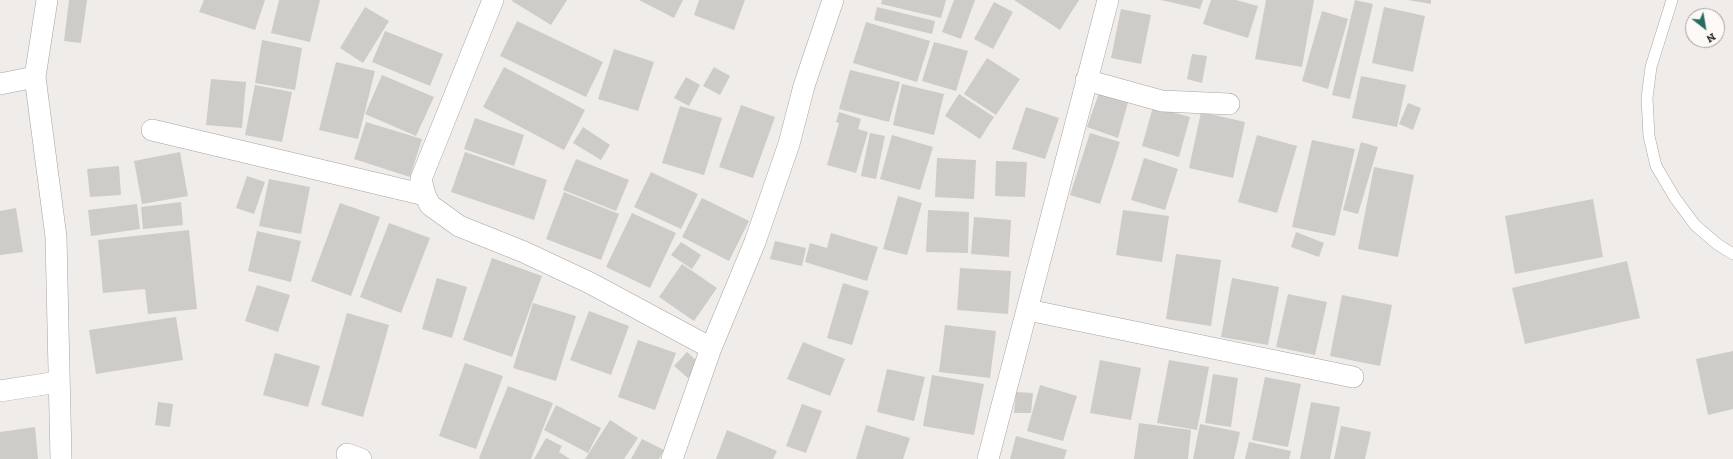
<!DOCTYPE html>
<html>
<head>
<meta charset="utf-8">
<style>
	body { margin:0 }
	#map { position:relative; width:1733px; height:459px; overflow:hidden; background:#efece9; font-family:"Zilla Slab",serif }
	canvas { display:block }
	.north { position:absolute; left:1685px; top:8px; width:40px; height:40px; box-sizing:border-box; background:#fcf9f6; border:1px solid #a5a3a1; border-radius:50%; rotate:149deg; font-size:11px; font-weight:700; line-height:16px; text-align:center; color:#232221 }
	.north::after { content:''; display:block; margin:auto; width:14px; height:18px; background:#286d5f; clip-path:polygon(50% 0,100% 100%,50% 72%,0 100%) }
</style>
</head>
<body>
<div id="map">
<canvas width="1733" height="459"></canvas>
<div class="north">N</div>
</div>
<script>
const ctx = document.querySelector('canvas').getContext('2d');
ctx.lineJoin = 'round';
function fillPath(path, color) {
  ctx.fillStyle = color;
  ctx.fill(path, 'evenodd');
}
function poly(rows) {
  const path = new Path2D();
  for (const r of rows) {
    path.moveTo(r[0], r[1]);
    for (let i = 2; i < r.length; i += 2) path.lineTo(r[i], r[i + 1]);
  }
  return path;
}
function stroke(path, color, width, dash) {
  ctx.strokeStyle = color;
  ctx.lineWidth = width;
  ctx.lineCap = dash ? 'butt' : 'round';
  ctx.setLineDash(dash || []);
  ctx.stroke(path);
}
fillPath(poly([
	[69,0,87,0,81,43,64,41],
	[204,0,265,0,255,30,199,12],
	[279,0,320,0,310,42,271,33],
	[513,0,567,0,551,25,512,1],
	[639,0,683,0,674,18],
	[699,0,745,0,734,30,694,15],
	[882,0,946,0,941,18,881,4],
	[954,0,975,0,961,39,942,32],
	[1014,0,1079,0,1060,30],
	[1161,0,1203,0,1200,9],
	[1211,0,1236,0,1258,6,1248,38,1203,24],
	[1266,0,1314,0,1302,67,1255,59],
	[1355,0,1373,4,1350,99,1332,95],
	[1408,0,1431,0,1431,4],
	[994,2,1013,12,993,49,974,39],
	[365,7,389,21,363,63,340,48],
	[877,7,935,21,932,34,874,20],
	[1384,7,1425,16,1413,72,1372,63],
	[1121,9,1151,15,1141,64,1111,58],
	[1322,11,1348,19,1328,89,1302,81],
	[517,21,603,62,586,97,500,56],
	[866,22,930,41,917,82,853,63],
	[385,31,443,54,430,86,372,62],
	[262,40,302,48,295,90,255,83],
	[934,42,968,51,956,91,922,81],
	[614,49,654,62,638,111,598,99],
	[1192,54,1207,56,1202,83,1187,79],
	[987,58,1020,79,996,115,964,94],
	[336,62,375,71,358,139,319,130],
	[504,67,585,110,564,150,483,107],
	[714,67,730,76,720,95,703,86],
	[850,70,900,82,889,122,839,109],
	[382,75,434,97,416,136,365,114],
	[1361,76,1406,85,1397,127,1352,118],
	[686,77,700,85,689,106,674,98],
	[211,79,246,82,242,128,206,125],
	[902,84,944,94,934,135,893,125],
	[255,85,292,92,282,142,245,135],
	[1101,87,1129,99,1118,138,1087,127],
	[959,94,994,117,980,139,945,116],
	[1408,103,1421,108,1413,130,1399,124],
	[741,105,775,117,753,178,719,167],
	[680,106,722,118,704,175,662,163],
	[1026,107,1059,118,1045,159,1012,149],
	[1153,107,1190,117,1179,157,1142,146],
	[839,112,861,119,858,129,868,132,856,173,827,165,839,123,836,122],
	[1201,112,1245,122,1233,178,1189,168],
	[475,118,524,135,514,166,464,149],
	[366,122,422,139,410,177,354,159],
	[583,127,610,145,601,160,573,143],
	[870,133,885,136,876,179,861,176],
	[1090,133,1120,142,1100,204,1070,195],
	[892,135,933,147,920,190,880,179],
	[1257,135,1297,146,1277,213,1238,202],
	[1312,140,1355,149,1335,236,1292,227],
	[1361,142,1378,147,1358,214,1343,210],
	[180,152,188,196,142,204,134,161],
	[465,152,547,180,534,220,451,192],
	[937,158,976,160,974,199,935,197],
	[1144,158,1178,169,1165,210,1131,200],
	[576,159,629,180,616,211,563,190],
	[996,161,1027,162,1025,197,995,196],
	[119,166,121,195,90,197,87,169],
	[1374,167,1414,175,1398,257,1358,249],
	[651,172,698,194,681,229,634,207],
	[247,176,265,182,254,214,236,208],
	[269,179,310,187,301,234,259,226],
	[564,192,619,214,601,260,546,239],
	[898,196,922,203,907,255,883,249],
	[702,198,749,221,729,261,682,237],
	[1593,199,1603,257,1515,274,1505,216],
	[181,202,183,225,143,229,141,207],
	[340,203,380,217,351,296,311,281],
	[137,204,140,229,91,236,88,210],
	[16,208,23,252,0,255,0,211],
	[928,210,969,212,968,253,926,252],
	[1123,210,1169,216,1162,262,1116,255],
	[632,213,676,233,650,288,606,267],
	[974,217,1011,220,1009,257,971,254],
	[389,223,430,238,401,313,360,297],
	[189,230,197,309,148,314,145,289,103,293,98,240],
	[257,231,301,241,291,282,248,271],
	[1296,232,1324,243,1319,257,1291,247],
	[831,233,878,247,867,281,805,262,810,243,827,248],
	[775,241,806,248,802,266,770,259],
	[681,242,701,255,692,269,671,255],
	[1176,254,1221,260,1211,326,1166,319],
	[492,258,542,276,512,357,463,340],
	[1627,261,1640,318,1525,344,1512,288],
	[682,264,717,288,694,321,659,297],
	[960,268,1011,271,1008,314,957,310],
	[437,278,467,287,452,338,422,329],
	[1232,278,1279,287,1268,345,1221,337],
	[843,283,869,291,852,345,827,338],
	[257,285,290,295,278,332,245,321],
	[1288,294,1327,302,1315,355,1276,347],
	[1342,295,1392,305,1380,366,1330,356],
	[533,303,576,316,556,381,513,368],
	[589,311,629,326,611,375,570,360],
	[347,313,389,325,363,417,321,405],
	[176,317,183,360,96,374,89,330],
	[945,325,996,331,990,378,939,372],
	[638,340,676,353,655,410,618,397],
	[803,342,845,359,830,396,787,379],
	[1733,351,1733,409,1708,415,1696,359],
	[687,352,700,364,688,378,674,366],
	[275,353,320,366,308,407,263,395],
	[1100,360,1141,368,1131,420,1090,413],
	[1169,360,1209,367,1197,430,1157,423],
	[465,363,503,376,476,449,439,436],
	[887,369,925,377,914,421,877,412],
	[1213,374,1238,378,1231,427,1205,423],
	[932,375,984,384,974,435,923,426],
	[1265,377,1301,384,1288,447,1252,440],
	[1040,385,1077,396,1063,441,1027,431],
	[508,386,553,403,531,459,480,459,479,458],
	[1016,392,1033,393,1031,413,1014,413],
	[158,402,173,404,170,427,155,425],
	[1311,402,1340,407,1330,459,1300,459],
	[802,404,822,411,806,453,786,446],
	[556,405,601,428,588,453,544,430],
	[610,420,638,438,624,459,585,459],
	[1139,423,1191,430,1188,459,1134,459],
	[1200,424,1240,432,1234,459,1193,459],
	[866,425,910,438,903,459,856,459],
	[1341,426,1371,432,1365,459,1334,459],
	[35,427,38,459,0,459,0,432],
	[727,430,777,451,773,459,716,459],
	[1016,436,1067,450,1064,459,1010,459],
	[546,438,562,446,559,452,570,459,534,459],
	[642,439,664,450,659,459,631,459],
	[1249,442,1291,451,1289,459,1245,459]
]), '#ceccc9');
const service = poly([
	[1672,0,1651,67,1647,98,1649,136,1656,166,1675,198,1695,225,1717,244,1733,254]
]);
const minor = poly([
	[47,0,35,77,56,237,61,459],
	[493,0,421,179,425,195,430,205,459,226,524,252,590,283,711,348],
	[1086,80,1162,101,1229,104],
	[0,84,35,77],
	[152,130,425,195],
	[1028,310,1353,377],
	[0,391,58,382],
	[347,454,361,459],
	[672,459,711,348,755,242,789,144,804,86,833,0],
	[988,459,1108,0]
]);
stroke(service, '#a7a4a2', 12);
stroke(minor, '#a7a4a2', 22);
stroke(service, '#fff', 11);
stroke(minor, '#fff', 21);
</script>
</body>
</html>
